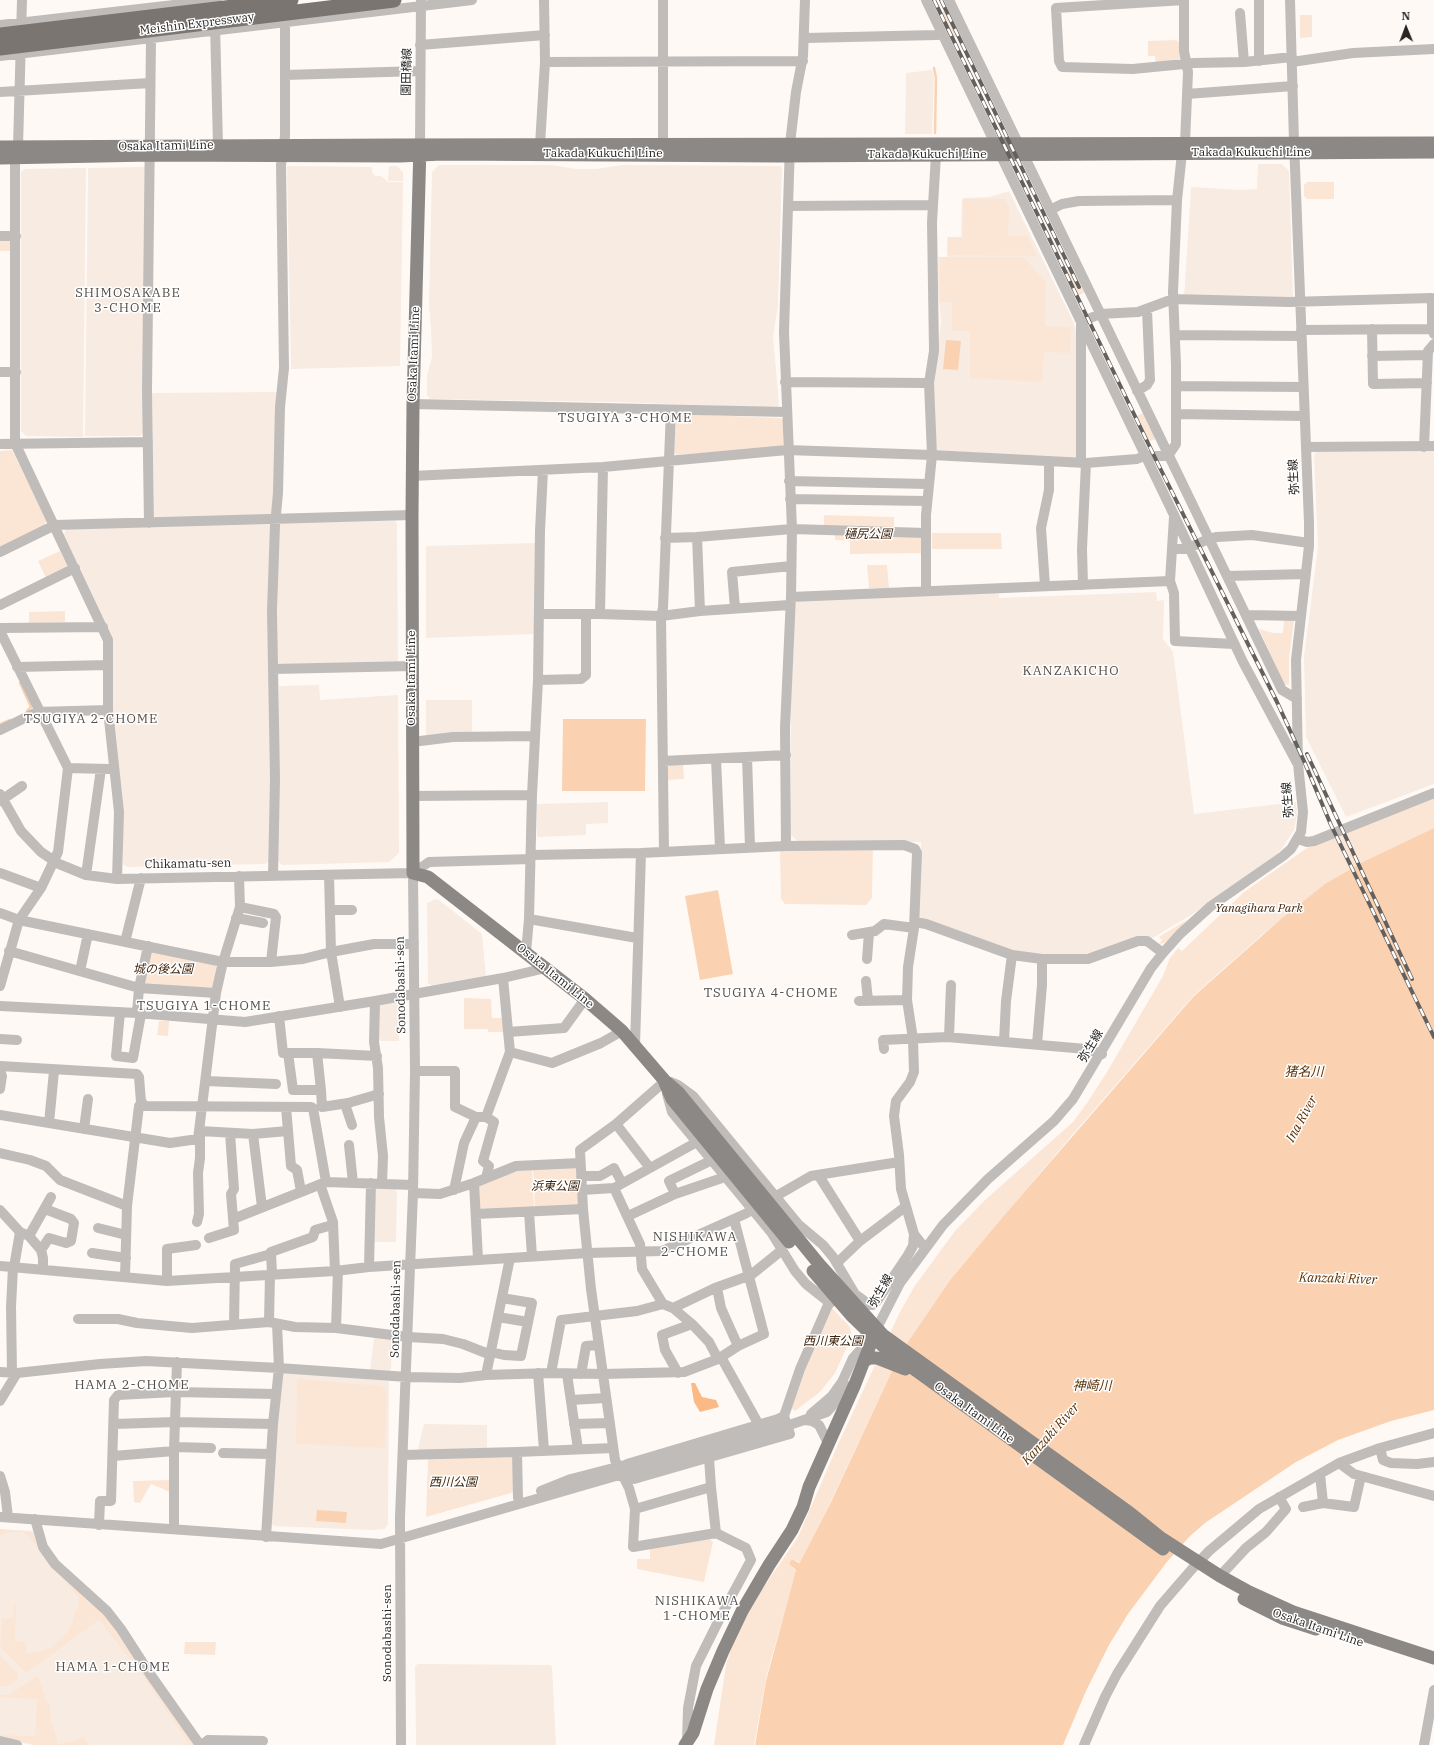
<!DOCTYPE html>
<html>
<head>
<meta charset="utf-8">
<style>
	body { margin:0 }
	#map { position:relative; width:1434px; height:1745px; overflow:hidden; background:#fff9f5; font-family:"IBM Plex Serif",serif }
	canvas { display:block }
	.north { position:absolute; left:1386px; top:8px; width:40px; height:40px; -webkit-text-stroke:3px #fff; paint-order:stroke; rotate:359deg; font-size:11px; font-weight:700; line-height:16px; text-align:center; color:#292725 }
	.north::after { content:''; display:block; margin:auto; width:14px; height:18px; background:#292725; clip-path:polygon(50% 0,100% 100%,50% 72%,0 100%) }
</style>
</head>
<body>
<div id="map">
<canvas width="1434" height="1745"></canvas>
<div class="north">N</div>
</div>
<script>
const ctx = document.querySelector('canvas').getContext('2d');
ctx.lineJoin = 'round';
function fillPath(path, color) {
  ctx.fillStyle = color;
  ctx.fill(path, 'evenodd');
}
function poly(rows) {
  const path = new Path2D();
  for (const r of rows) {
    path.moveTo(r[0], r[1]);
    for (let i = 2; i < r.length; i += 2) path.lineTo(r[i], r[i + 1]);
  }
  return path;
}
function stroke(path, color, width, dash) {
  ctx.strokeStyle = color;
  ctx.lineWidth = width;
  ctx.lineCap = dash ? 'butt' : 'round';
  ctx.setLineDash(dash || []);
  ctx.stroke(path);
}
function label(font, color, halo, rows, align = 'center') {
  ctx.font = font + ' "IBM Plex Serif","Noto Sans JP",serif';
  ctx.lineWidth = 3;
  ctx.setLineDash([]);
  ctx.textBaseline = 'middle';
  ctx.strokeStyle = halo;
  ctx.fillStyle = color;
  for (const [text, x, y, turn = 0] of rows) {
    ctx.save();
    ctx.translate(x, y);
    ctx.rotate((+turn || 0) * Math.PI / 180);
    ctx.textAlign = isNaN(turn) ? turn : align;
    if (halo) ctx.strokeText(text, 0, 0);
    ctx.fillText(text, 0, 0);
    ctx.restore();
  }
}
fillPath(poly([
	[932,70,934,77,932,134,905,134,906,73],
	[1258,164,1282,164,1289,171,1293,299,1184,298,1191,187,1240,190,1257,189],
	[439,165,552,165,576,169,596,169,623,165,780,166,782,168,778,306,773,336,779,405,777,408,614,402,430,399,427,395,427,376,432,357,431,329,429,304,432,172],
	[287,166,372,167,372,172,375,176,381,176,388,182,403,182,400,366,291,369],
	[389,166,397,166,403,172,403,181,388,181],
	[146,167,144,432,140,436,85,436,88,168],
	[86,168,83,437,26,436,21,431,21,172,24,169],
	[1009,191,1073,321,1077,334,1078,460,937,450,932,415,933,390,941,321,938,290,938,257,947,257,947,237,961,237,962,198,989,197],
	[278,392,275,482,271,516,154,518,152,393],
	[1434,451,1434,784,1346,817,1306,737,1304,657,1318,547,1314,456,1316,452],
	[395,521,397,524,398,664,281,667,277,662,278,526,282,522],
	[269,522,272,527,270,861,265,864,127,867,123,864,123,821,112,711,106,624,64,534,66,529],
	[536,543,534,634,426,638,426,546],
	[999,592,999,598,1156,592,1157,601,1164,600,1163,639,1173,652,1194,814,1296,802,1297,815,1294,830,1281,850,1274,856,1191,915,1151,939,1085,955,1038,955,1012,951,918,918,921,842,799,842,791,835,791,696,796,603,800,600],
	[319,685,320,700,398,695,399,853,389,862,282,865,277,860,279,686],
	[426,700,472,700,472,734,426,739],
	[608,802,608,823,586,824,586,835,537,837,537,804],
	[436,899,439,900,482,934,486,977,432,986,428,983,427,903],
	[396,1002,399,1006,399,1041,376,1041,378,1005],
	[376,1187,393,1188,397,1192,396,1242,372,1242],
	[374,1337,390,1339,392,1342,391,1369,388,1372,370,1371],
	[280,1371,389,1381,388,1516,388,1524,385,1529,371,1530,274,1526,271,1523],
	[425,1424,487,1425,487,1449,422,1452,418,1449,423,1427],
	[0,1529,33,1531,39,1548,82,1595,196,1745,33,1745,0,1738],
	[418,1664,550,1665,552,1667,556,1745,416,1745,415,1666]
]), '#f8ebe2');
fillPath(poly([
	[949,9,961,35,950,39,938,14],
	[1300,15,1312,15,1312,37,1300,38],
	[1176,40,1179,42,1181,60,1156,64,1155,56,1148,56,1148,41],
	[1307,182,1334,182,1334,199,1307,199,1304,196,1304,185],
	[963,199,1005,199,1009,209,1008,236,1027,236,1037,256,948,255,948,237,963,237],
	[0,239,10,241,10,251,0,251],
	[940,257,1023,257,1046,282,1045,326,1071,327,1070,353,1044,352,1042,382,970,378,970,331,952,331,952,302,940,302],
	[1073,267,1086,292,1074,297,1062,272],
	[1143,413,1156,439,1144,443,1132,418],
	[678,414,781,418,783,420,783,445,781,447,677,455,674,453,676,416],
	[12,450,47,520,44,526,0,548,0,451],
	[824,515,894,517,894,534,924,535,923,553,850,554,850,541,835,540,835,528,824,527],
	[932,533,1001,533,1002,549,932,549],
	[60,551,67,565,66,568,46,578,38,561],
	[867,565,887,565,889,588,869,588],
	[65,611,65,622,29,623,29,612],
	[1284,620,1294,620,1289,659,1289,685,1284,684,1259,629,1273,633,1283,633],
	[671,763,683,763,684,779,667,780,667,768],
	[1434,796,1434,828,1347,871,1319,889,1263,934,1194,995,1074,1133,949,1281,909,1341,892,1371,831,1501,800,1562,792,1559,789,1564,796,1571,767,1674,754,1745,714,1745,726,1665,734,1640,750,1607,798,1537,839,1442,899,1314,914,1287,955,1231,985,1200,1073,1122,1087,1103,1107,1072,1163,976,1170,958,1178,948,1182,951,1244,892,1307,848],
	[780,848,873,848,872,898,866,905,785,904,781,899],
	[1188,919,1165,943,1159,944,1162,940,1159,937],
	[154,951,214,963,218,969,213,988,145,986,143,982,150,954],
	[464,998,491,999,492,1018,505,1018,505,1032,488,1032,488,1029,464,1029],
	[159,1021,169,1021,168,1036,157,1035],
	[576,1166,578,1206,535,1209,533,1168],
	[532,1168,534,1209,480,1212,478,1184,517,1169],
	[832,1308,850,1327,852,1336,835,1373,820,1392,795,1411,790,1407,809,1356],
	[297,1379,381,1386,387,1392,385,1448,296,1444],
	[513,1456,514,1490,511,1493,426,1517,428,1459],
	[170,1480,170,1492,151,1484,140,1503,134,1502,133,1481],
	[0,1529,32,1532,38,1547,24,1532,9,1532,0,1536],
	[710,1539,713,1542,704,1582,637,1569,637,1559,650,1559,650,1548],
	[53,1567,105,1614,195,1745,190,1745,141,1673,99,1620,27,1672,24,1671,0,1646,2,1618,13,1618,14,1604,16,1604,15,1641,26,1642,26,1653,40,1652,52,1647,67,1633,72,1624,75,1610,78,1610,79,1597],
	[185,1642,216,1642,215,1655,184,1654],
	[0,1655,18,1675,18,1679,7,1686,0,1686],
	[36,1677,39,1678,47,1703,50,1703,50,1716,58,1744,79,1740,82,1736,89,1745,35,1745,0,1737,0,1735,35,1736,37,1699,0,1697,0,1695,9,1695]
]), '#fbe6d6');
fillPath(poly([
	[691,1383,695,1383,702,1397,716,1400,719,1407,700,1412,694,1402]
]), '#fbba85');
fillPath(poly([
	[946,340,961,341,958,370,943,369],
	[563,719,646,719,645,791,562,791],
	[1434,828,1434,1410,1391,1421,1338,1440,1296,1462,1205,1523,1190,1536,1166,1563,1128,1614,1109,1645,1086,1691,1063,1745,755,1745,766,1681,796,1570,789,1564,792,1559,799,1563,800,1562,832,1500,892,1371,908,1342,950,1280,1007,1212,1194,996,1281,919,1325,884,1361,863],
	[718,890,733,974,700,980,685,896],
	[317,1510,347,1512,346,1523,316,1521]
]), '#fad2b2');
stroke(poly([
	[934,68,936,78,935,133],
	[20,683,31,707,27,711],
	[0,724,10,720]
]), '#fad2b2', 2.5);
stroke(poly([
	[22,0,18,147,15,157,15,443,108,640,108,710,119,812,117,879],
	[663,0,663,144],
	[926,0,1174,515,1243,662,1297,763],
	[949,0,1282,690,1297,699],
	[1184,0,1056,8,1059,61,1062,67,1133,69,1194,63,1244,62,1292,57],
	[1184,0,1184,51,1188,72,1185,143],
	[1240,13,1244,62],
	[215,24,218,146],
	[0,25,217,0],
	[805,38,937,35,942,33],
	[420,45,545,35],
	[0,56,472,0],
	[1259,61,1259,0],
	[545,62,803,61],
	[1292,62,1353,53,1434,49],
	[285,75,420,71],
	[0,92,150,83],
	[1187,94,1293,86],
	[420,145,421,0],
	[540,145,545,62,544,0],
	[788,206,933,205],
	[1050,210,1062,204,1079,201,1177,200],
	[0,236,16,236],
	[1372,329,1373,384,1427,383],
	[1301,330,1432,329],
	[1175,335,1301,336],
	[1372,356,1428,355],
	[0,372,16,372],
	[785,382,929,383],
	[1177,386,1303,387],
	[1137,391,1147,385,1150,380,1147,310],
	[413,404,787,412],
	[1177,414,1304,416],
	[0,444,148,442],
	[1306,447,1434,446],
	[1424,447,1428,351,1434,344],
	[1081,463,1081,322,1100,314,1138,312,1173,299,1289,302,1432,298,1432,329,1434,334],
	[412,476,603,467,787,450,932,455,1086,463,1137,459,1144,456,1168,456,1176,444,1176,365,1173,292,1177,200,1182,153],
	[789,481,928,484],
	[790,499,927,501],
	[149,523,147,391,151,38],
	[665,538,697,537],
	[1172,549,1187,549,1208,539,1217,537,1252,535,1309,543],
	[0,552,55,525,412,515],
	[1227,576,1306,574],
	[1170,581,1174,517],
	[1083,585,1082,549,1086,463],
	[1045,586,1041,528,1049,490,1049,461],
	[926,591,926,515,932,455,929,383,934,351,932,222,936,155],
	[791,597,1170,581,1174,593,1175,641,1234,644],
	[0,605,75,568],
	[735,608,732,572,791,566],
	[700,611,697,537,792,529,926,533],
	[539,614,600,614,661,616,700,611,789,605],
	[600,614,603,467],
	[1246,615,1301,616],
	[0,628,103,627],
	[0,631,68,768,58,852,41,888,19,920,0,986],
	[17,667,108,665],
	[273,669,413,666],
	[538,680,581,679,586,675,586,614],
	[0,730,37,712,108,710],
	[412,742,453,737,535,736],
	[747,757,750,847],
	[716,759,720,848],
	[663,761,786,755],
	[68,768,108,769],
	[0,794,21,831,41,852,59,864,86,875,117,879,413,873],
	[412,796,532,795],
	[0,801,22,786],
	[1298,839,1307,842,1314,841,1434,793],
	[786,846,785,728,791,597,792,529,784,332,790,144,796,92,803,56,805,0],
	[664,852,661,616,663,608,671,410],
	[531,855,641,853,786,846,904,845,915,849,917,853,914,928,908,967,907,1000,913,1039,914,1072,910,1082,896,1101,894,1116,899,1155,901,1189,914,1234,925,1248],
	[0,873,41,888],
	[413,873,429,862,531,859],
	[86,875,101,769],
	[329,875,331,952,340,1007],
	[273,876,275,779,272,611,275,525,278,493,280,407,284,368,281,165,285,136,285,8],
	[240,907,274,914,276,917,271,962],
	[330,910,352,910],
	[0,913,19,920,223,962,271,962,303,959,331,952,374,944,414,944],
	[236,918,263,923],
	[529,919,637,938],
	[915,922,926,924,1012,955,1042,959,1088,959,1138,941,1147,941,1163,953],
	[852,935,875,931,884,924,914,928],
	[125,942,141,878],
	[9,951,139,988,216,993],
	[526,952,529,919,532,795,538,680,540,531,543,470],
	[867,959,869,933],
	[80,971,88,934],
	[866,981,868,1000],
	[375,1001,374,1042,378,1068,379,1117,383,1156,382,1184],
	[859,1001,907,1000],
	[0,1006,137,1013,245,1022,375,1001,503,978,546,968],
	[120,1012,116,1056,133,1058,141,1014],
	[137,1013,139,988,148,946],
	[279,1016,283,1053,317,1053,377,1056],
	[508,1032,564,1028,585,999],
	[949,1037,951,985],
	[0,1039,17,1040],
	[1004,1042,1006,1001,1012,955],
	[1037,1044,1042,985,1042,959],
	[635,1045,641,853],
	[884,1049,883,1040,947,1037,1086,1049,1102,1054],
	[510,1052,552,1063,601,1043,622,1031],
	[288,1053,293,1090,321,1090,322,1107,348,1103,379,1094],
	[317,1053,321,1090],
	[0,1066,137,1074,139,1077,141,1102,144,1106,311,1107,313,1108,326,1182],
	[0,1070,2,1076,0,1089],
	[415,1071,455,1071,455,1107,476,1117,486,1117,494,1122,483,1161,489,1166,486,1178],
	[206,1081,276,1084],
	[665,1081,616,1124,580,1150,583,1209,591,1289,615,1460,629,1488,635,1509,633,1547,716,1533,711,1487,709,1458],
	[671,1082,678,1085,693,1096,798,1224,823,1245,833,1257,855,1294,870,1305,873,1305,877,1301,908,1255,913,1246,914,1234],
	[667,1094,672,1112,771,1232,795,1271,806,1284,830,1303],
	[345,1104,352,1125],
	[286,1107,291,1166,297,1170,301,1191],
	[0,1115,170,1143,198,1139,216,993,223,962,240,907,239,876],
	[486,1117,510,1052,503,978],
	[49,1123,54,1071],
	[616,1124,650,1168],
	[84,1129,88,1099],
	[253,1134,262,1207],
	[349,1145,353,1183],
	[0,1153,30,1160,46,1166,60,1180,127,1206],
	[581,1176,600,1176,614,1168,622,1183],
	[819,1176,860,1241],
	[474,1183,478,1259],
	[320,1184,333,1222,335,1271],
	[614,1188,640,1244,642,1269,663,1304],
	[454,1190,464,1143,476,1117],
	[582,1190,614,1188,697,1142],
	[413,1193,440,1194,474,1183,516,1166,580,1163],
	[675,1194,669,1181,712,1160],
	[0,1210,20,1232,29,1236,41,1250,43,1258,43,1269],
	[529,1212,532,1256],
	[476,1214,583,1209],
	[628,1216,675,1194,725,1177],
	[233,1219,326,1182,413,1185],
	[197,1222,199,1214,198,1173,200,1158,200,1131,253,1134,288,1131],
	[98,1228,126,1235],
	[29,1236,51,1197],
	[209,1238,234,1230,231,1194,234,1189,230,1133],
	[41,1250,49,1238,66,1243,71,1241,74,1223,71,1219,45,1209],
	[92,1253,126,1258],
	[837,1263,860,1241,905,1207],
	[0,1266,167,1281,335,1271,369,1267,588,1253,662,1251,745,1214,811,1176,899,1162],
	[14,1267,20,1232],
	[369,1267,371,1183],
	[272,1274,271,1252,313,1237,315,1230,332,1225],
	[125,1277,127,1206,139,1106,142,1102],
	[167,1281,167,1249,196,1245],
	[717,1288,721,1308,738,1346],
	[673,1308,715,1288,751,1275,782,1250],
	[498,1317,528,1322],
	[78,1319,118,1319,137,1323,192,1328,269,1322,295,1327,336,1328,408,1337,443,1339,463,1344,491,1355],
	[269,1322,270,1274],
	[234,1325,235,1264,271,1254],
	[336,1328,338,1270],
	[877,1328,900,1283,943,1225,988,1179,1054,1121,1073,1099,1151,968,1163,953,1180,934,1211,906,1283,856,1291,849,1301,832,1303,812,1298,764,1296,660,1309,546,1309,523,1294,142,1290,0],
	[491,1352,504,1355,521,1356,532,1303,502,1298],
	[721,1357,759,1425],
	[0,1372,17,1373,100,1364,146,1361,279,1368,407,1377,460,1378,486,1375,551,1373,603,1374,684,1372,718,1359,738,1346,764,1334,734,1219],
	[12,1373,11,1307,13,1267],
	[538,1373,544,1450],
	[551,1373,561,1320,637,1311,663,1304,673,1308,692,1324,709,1342,718,1359],
	[678,1373,665,1350,662,1335,692,1324],
	[567,1374,578,1449],
	[581,1374,586,1346,598,1345],
	[486,1375,510,1258],
	[571,1400,606,1398],
	[0,1401,17,1373],
	[811,1414,832,1396,842,1382,853,1358,871,1338],
	[805,1420,812,1421,819,1425,828,1443],
	[114,1424,175,1422,273,1424],
	[574,1424,610,1423],
	[174,1447,211,1448],
	[1380,1448,1383,1460,1391,1463,1417,1464,1434,1462],
	[517,1452,518,1498],
	[223,1453,271,1454],
	[403,1455,517,1452,613,1448],
	[113,1456,174,1451],
	[1339,1463,1354,1474,1434,1496],
	[622,1474,634,1479,790,1434,784,1416,800,1369,828,1305,841,1293],
	[622,1474,627,1464,778,1419,784,1416],
	[1320,1474,1323,1503],
	[0,1476,5,1492,8,1517],
	[541,1491,571,1479,625,1465],
	[1303,1507,1323,1503,1354,1507,1361,1476],
	[635,1509,711,1487],
	[0,1517,381,1544,778,1429,827,1412,850,1386],
	[35,1519,43,1547,55,1564,107,1611,121,1629,150,1674,200,1745],
	[99,1525,100,1501,111,1501,114,1400,118,1395,175,1392,276,1394],
	[174,1529,174,1451,177,1362],
	[266,1537,273,1424,279,1368,277,1324],
	[1220,1576,1246,1548,1266,1532,1286,1509,1279,1497],
	[0,1741,17,1745],
	[687,1742,688,1708,696,1666,723,1612,751,1560,746,1548,716,1533],
	[202,1745,208,1740,263,1741],
	[401,1745,400,1517,413,1193,415,1071,413,873],
	[1084,1745,1105,1697,1117,1674,1160,1606,1192,1569,1209,1551,1259,1509,1339,1463,1380,1448,1434,1433],
	[1424,1745,1434,1690]
]), '#bfbcba', 10);
stroke(poly([
	[420,145,413,404,412,515,413,873,428,877,585,999,622,1031,665,1081,679,1093,819,1264,883,1335,1130,1513,1161,1538,1220,1576,1249,1592,1293,1612,1434,1658],
	[0,147,399,145,1434,143],
	[0,158,150,155,400,156,442,154,779,156,1434,152],
	[665,1083,672,1099,789,1242],
	[813,1271,851,1315,885,1348,1163,1549],
	[864,1361,870,1358,877,1358,905,1369],
	[1244,1599,1282,1618,1316,1629],
	[685,1745,693,1733,707,1689,723,1651,742,1611,769,1565,792,1530,803,1507,809,1487,855,1384,876,1330]
]), '#8c8885', 13);
stroke(poly([
	[0,35,291,0],
	[0,48,394,0]
]), '#7a7571', 15);
const rail = poly([
	[934,0,1160,468,1277,702,1304,761,1331,825,1434,1037],
	[941,0,1079,287],
	[1307,754,1412,979]
]);
stroke(rail, '#63605d', 4);
stroke(rail, '#fff', 2.5, [8]);
label('12px', '#292725', '#fff', [
	["Meishin Expressway",197,24,-7],
	["園田橋線",407,72,-89],
	["Osaka Itami Line",166,146,-1],
	["Takada Kukuchi Line",1251,153],
	["Takada Kukuchi Line",603,154],
	["Takada Kukuchi Line",927,155],
	["Osaka Itami Line",414,354,-88],
	["弥生線",1294,477,-93],
	["Osaka Itami Line",412,678,-90],
	["弥生線",1288,800,-94],
	["Chikamatu-sen",188,864,-1],
	["Osaka Itami Line",555,976,39],
	["Sonodabashi-sen",401,985,-91],
	["弥生線",1091,1046,-59],
	["弥生線",881,1291,-60],
	["Sonodabashi-sen",396,1309,-89],
	["Osaka Itami Line",974,1413,36],
	["Osaka Itami Line",1318,1628,19],
	["Sonodabashi-sen",388,1633,-90]
]);
label('italic 12px', '#40260f', '#fff', [
	["樋尻公園",868,535],
	["Yanagihara Park",1259,909],
	["城の後公園",163,970],
	["浜東公園",555,1187],
	["西川東公園",833,1342],
	["西川公園",453,1483]
]);
ctx.letterSpacing = '1px';
label('13px', '#524e4a', '#fff', [
	["SHIMOSAKABE",128,293],
	["3-CHOME",128,308],
	["TSUGIYA 3-CHOME",625,418],
	["KANZAKICHO",1071,671],
	["TSUGIYA 2-CHOME",91,719],
	["TSUGIYA 4-CHOME",771,993],
	["TSUGIYA 1-CHOME",204,1006],
	["NISHIKAWA",695,1237],
	["2-CHOME",695,1252],
	["HAMA 2-CHOME",132,1385],
	["NISHIKAWA",697,1601],
	["1-CHOME",697,1616],
	["HAMA 1-CHOME",113,1667]
]);
ctx.letterSpacing = '0px';
label('italic 13px', '#5b3207', '#fff', [
	["猪名川",1304,1072],
	["Ina River",1302,1119,-61],
	["Kanzaki River",1338,1279,2],
	["神崎川",1092,1386],
	["Kanzaki River",1051,1434,-48]
]);
</script>
</body>
</html>
